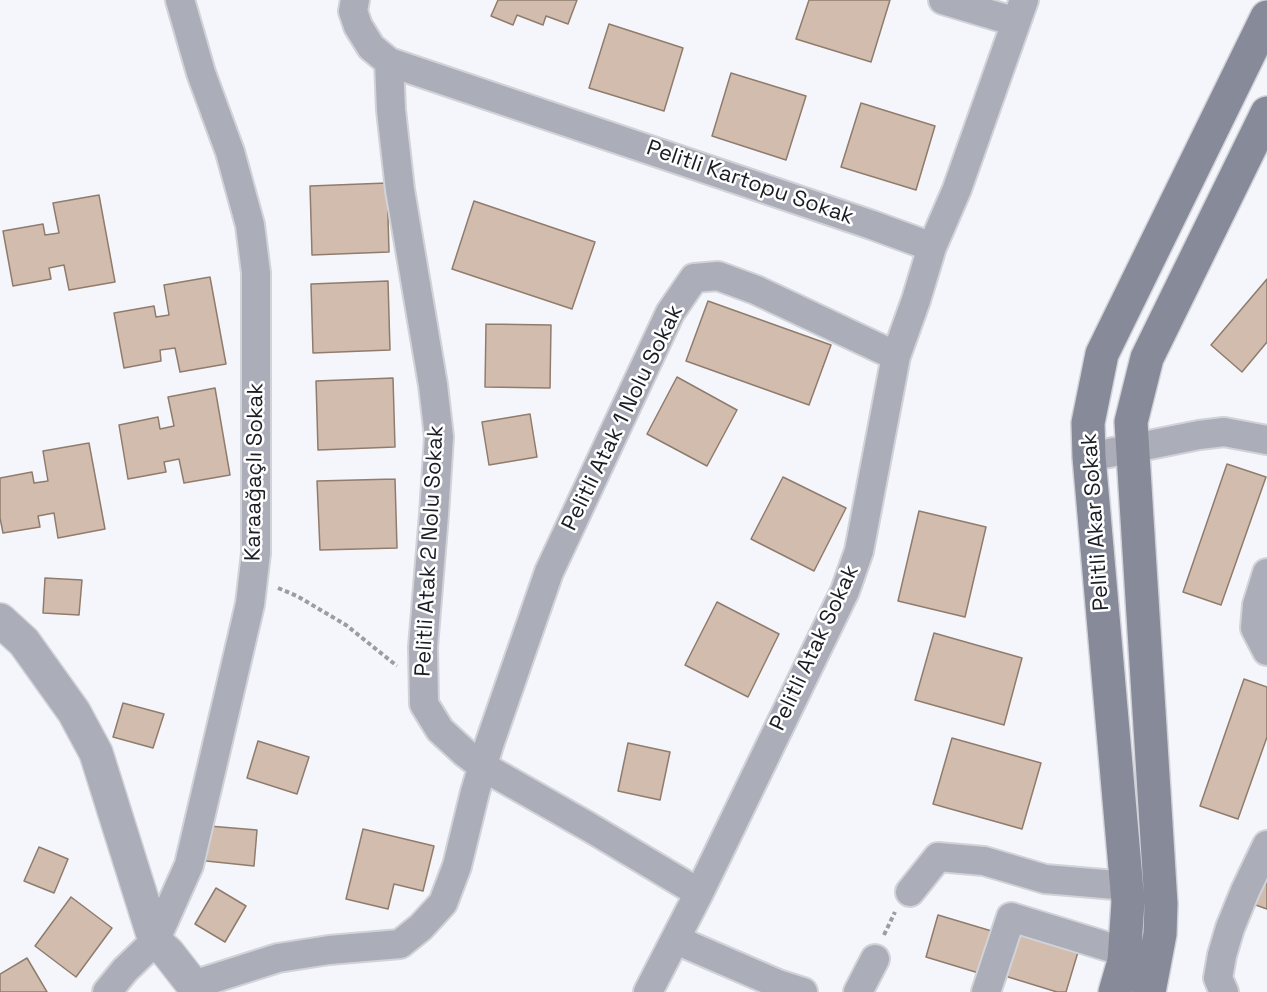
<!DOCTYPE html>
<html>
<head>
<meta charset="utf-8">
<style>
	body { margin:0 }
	canvas { display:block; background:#f5f6fb }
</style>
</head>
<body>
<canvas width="1267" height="992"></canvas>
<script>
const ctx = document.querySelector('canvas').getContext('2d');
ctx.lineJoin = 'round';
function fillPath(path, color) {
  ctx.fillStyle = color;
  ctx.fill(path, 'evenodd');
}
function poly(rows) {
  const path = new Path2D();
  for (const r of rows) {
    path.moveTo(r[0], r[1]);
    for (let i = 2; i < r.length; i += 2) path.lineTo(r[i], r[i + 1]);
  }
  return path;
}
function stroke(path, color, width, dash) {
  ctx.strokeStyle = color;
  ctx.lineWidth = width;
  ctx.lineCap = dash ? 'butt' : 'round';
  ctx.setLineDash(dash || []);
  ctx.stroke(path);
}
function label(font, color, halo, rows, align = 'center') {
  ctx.font = font + ' "Space Grotesk",sans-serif';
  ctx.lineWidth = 5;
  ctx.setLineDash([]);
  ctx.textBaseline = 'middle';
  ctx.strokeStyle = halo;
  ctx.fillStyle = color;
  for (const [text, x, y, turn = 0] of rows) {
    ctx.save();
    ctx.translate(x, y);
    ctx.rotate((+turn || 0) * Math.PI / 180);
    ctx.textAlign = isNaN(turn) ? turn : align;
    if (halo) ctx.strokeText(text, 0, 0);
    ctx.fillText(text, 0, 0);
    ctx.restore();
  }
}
const building = poly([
	[498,0,577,0,568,24,546,16,543,25,517,15,513,25,491,16,498,0],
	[809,0,890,0,871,62,796,39,809,0],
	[609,24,683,48,664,111,589,88,609,24],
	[731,73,806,96,786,160,712,136,731,73],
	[861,103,935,126,916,190,841,167,861,103],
	[387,183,389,252,312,255,310,186,387,183],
	[99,195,115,282,69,290,64,265,49,268,51,279,13,286,3,231,43,224,45,235,59,233,53,203,99,195],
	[474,201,595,242,572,309,452,269,474,201],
	[210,277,226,364,180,372,175,348,160,350,161,361,124,368,114,313,154,306,156,317,169,315,164,285,210,277],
	[1267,279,1267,342,1242,372,1211,345,1267,279],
	[388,281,390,350,313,353,311,284,388,281],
	[708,301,831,345,809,405,686,361,708,301],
	[486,324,551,325,550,388,485,387,486,324],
	[677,377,737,410,707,466,647,434,677,377],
	[393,378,395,447,318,450,316,381,393,378],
	[215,388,230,475,184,483,179,459,164,462,166,472,128,479,119,425,158,417,160,429,174,426,168,397,215,388],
	[530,414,537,457,489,465,482,422,530,414],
	[89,443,105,529,58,538,54,513,38,516,40,527,3,533,0,518,0,478,32,472,34,483,48,481,43,451,89,443],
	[1227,464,1266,477,1221,605,1183,592,1227,464],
	[783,477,846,508,814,571,751,539,783,477],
	[395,479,397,548,320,550,317,481,395,479],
	[919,511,986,527,965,617,898,601,919,511],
	[45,578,82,580,79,615,43,613,45,578],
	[717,602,779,634,748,697,685,665,717,602],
	[934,633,1022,658,1004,725,915,700,934,633],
	[1244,679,1267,687,1267,737,1238,819,1200,806,1244,679],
	[123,703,164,714,153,748,113,737,123,703],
	[952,738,1041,763,1022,829,933,804,952,738],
	[258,741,309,757,297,794,247,778,258,741],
	[628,743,670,752,660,800,618,791,628,743],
	[209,826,257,830,254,866,206,861,209,826],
	[363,829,434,846,423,891,394,884,388,909,346,899,363,829],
	[39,847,68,859,54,893,24,881,39,847],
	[1267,862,1267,909,1250,903,1267,862],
	[216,888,246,906,225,942,195,924,216,888],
	[71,897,112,928,76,977,35,946,71,897],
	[938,915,995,932,982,974,926,957,938,915],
	[1018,933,1078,952,1066,992,1057,992,1005,976,1018,933],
	[27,958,47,992,0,992,0,974,27,958]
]);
fillPath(building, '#d2bcad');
stroke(building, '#907c6d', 1.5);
const minor = poly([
	[355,0,353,11,358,26,371,47,389,62,872,225,932,247,957,189,1024,0],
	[943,0,1016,22],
	[389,62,391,110,400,190,433,385,439,437,434,514,423,647,424,704,440,730,465,753,482,766,589,827,699,893],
	[1089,457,1199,435,1224,432,1267,440],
	[1267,573,1257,605,1255,628,1267,651],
	[910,892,938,857,984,861,1045,879,1127,886],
	[676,938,690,946,778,984,803,992],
	[193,985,278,958,329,950,400,944,421,927,443,903,457,866,475,792,489,745,549,572,670,313,694,278,718,276,756,290,896,356],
	[107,992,125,970,155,941,189,865,250,604,256,553,256,273,250,225,230,152,201,73,180,0],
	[648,992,699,893,845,591,859,551,896,356,916,300,932,247],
	[858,992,875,959],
	[986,992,1011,917,1125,952],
	[1224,992,1218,978,1222,955,1230,928,1245,891,1267,845]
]);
const tertiary = poly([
	[0,620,24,642,74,712,96,753,155,941,168,953,193,985,196,992]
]);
const secondary = poly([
	[1115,992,1124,961,1128,902,1089,457,1088,423,1102,354,1267,17],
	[1149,992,1160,934,1161,904,1131,422,1147,358,1267,113]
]);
stroke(minor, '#d2d3d9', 32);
stroke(tertiary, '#d2d3d9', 36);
stroke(secondary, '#d2d3d9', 36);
stroke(poly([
	[278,588,297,596,346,625,397,666],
	[884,935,895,912]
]), '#9b9da3', 4, [4.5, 3]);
stroke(minor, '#abaeb8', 28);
stroke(tertiary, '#abaeb8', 33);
stroke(secondary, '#868a99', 33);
label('22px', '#1b1d25', '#fff', [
	["Pelitli Kartopu Sokak",750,183,19],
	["Pelitli Atak 1 Nolu Sokak",623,418,-64],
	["Karaağaçlı Sokak",255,472,-89],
	["Pelitli Akar Sokak",1096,522,-94],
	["Pelitli Atak 2 Nolu Sokak",430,551,-87],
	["Pelitli Atak Sokak",815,648,-65]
]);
</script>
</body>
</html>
